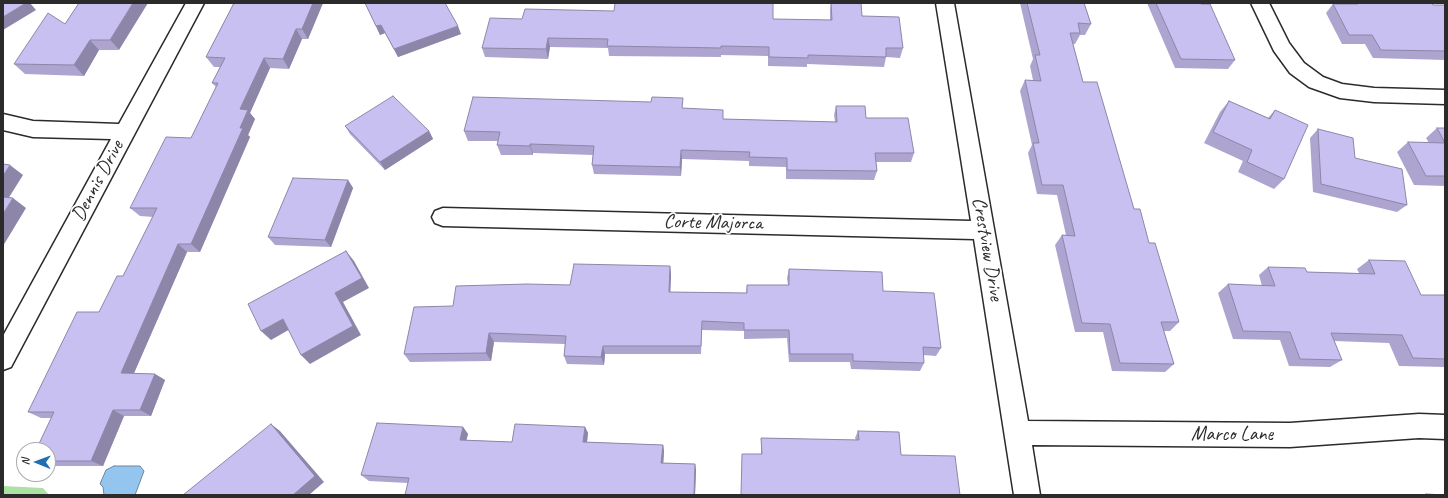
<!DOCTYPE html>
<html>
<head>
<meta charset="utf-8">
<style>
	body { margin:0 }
	#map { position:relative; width:1448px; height:498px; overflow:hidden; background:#fff; font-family:Caveat,sans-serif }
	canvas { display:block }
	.frame { position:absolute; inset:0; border:4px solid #2b2b2b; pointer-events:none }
	.north { position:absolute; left:16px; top:442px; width:40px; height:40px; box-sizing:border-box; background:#fff; border:1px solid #aaa; border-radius:50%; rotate:271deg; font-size:11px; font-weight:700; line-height:16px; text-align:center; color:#2b2b2b }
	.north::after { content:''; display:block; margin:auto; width:14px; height:18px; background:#1f6fb2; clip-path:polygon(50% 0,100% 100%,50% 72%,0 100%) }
</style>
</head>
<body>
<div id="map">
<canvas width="1448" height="498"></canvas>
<div class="frame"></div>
<div class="north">N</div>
</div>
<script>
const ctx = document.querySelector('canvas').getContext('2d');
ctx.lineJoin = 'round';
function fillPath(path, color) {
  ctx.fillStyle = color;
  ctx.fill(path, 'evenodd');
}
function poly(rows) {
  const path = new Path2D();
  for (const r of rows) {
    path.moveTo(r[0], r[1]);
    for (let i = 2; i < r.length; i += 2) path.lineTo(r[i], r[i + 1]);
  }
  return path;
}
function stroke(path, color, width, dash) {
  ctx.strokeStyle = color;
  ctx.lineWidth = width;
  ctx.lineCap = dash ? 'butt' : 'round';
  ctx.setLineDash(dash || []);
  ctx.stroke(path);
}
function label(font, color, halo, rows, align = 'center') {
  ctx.font = font + ' Caveat,sans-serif';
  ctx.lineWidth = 3.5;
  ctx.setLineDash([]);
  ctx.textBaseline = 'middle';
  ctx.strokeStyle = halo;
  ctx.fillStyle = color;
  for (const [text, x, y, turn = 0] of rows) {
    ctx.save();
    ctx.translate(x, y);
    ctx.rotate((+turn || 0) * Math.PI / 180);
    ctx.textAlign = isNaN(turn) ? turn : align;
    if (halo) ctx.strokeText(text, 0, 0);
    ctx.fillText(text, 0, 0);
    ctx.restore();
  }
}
fillPath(poly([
	[3,486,43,488,49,495,3,495]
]), '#abe1a3');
const water = poly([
	[114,466,140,466,144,471,135,495,104,495,103,487,100,484,106,470,114,466]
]);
fillPath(water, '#93c5ef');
stroke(water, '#6987a1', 1);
const minor = poly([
	[186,3,204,3,11,367,3,370,3,336,111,139,33,137,3,130,3,114,33,121,119,124,186,3],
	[936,3,954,3,1028,421,1290,423,1419,414,1445,415,1445,439,1419,438,1290,447,1032,445,1040,495,1014,495,974,239,443,226,435,223,432,217,435,211,443,208,971,221,936,3],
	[1251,3,1269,3,1289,43,1304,63,1323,77,1342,84,1374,88,1445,90,1445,104,1374,102,1340,98,1309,87,1290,73,1274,51,1251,3]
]);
stroke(minor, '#2b2b2b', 3);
fillPath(minor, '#fff');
fillPath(poly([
	[79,3,119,50,99,50,84,76,25,74,14,64,65,24],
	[234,3,323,3,308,39,302,39,289,69,270,68,250,113,255,119,248,135,250,137,200,252,187,252,134,373,155,374,165,380,151,416,124,416,103,466,48,466,48,450,51,418,41,418,28,412,99,312,123,276,153,217,140,216,130,208,191,138,216,87,212,83,220,67,214,67,206,57],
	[365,3,461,34,398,57,385,33,380,35],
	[831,3,862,16,903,48,900,58,886,57,884,67,807,64,807,67,768,66,768,56,721,55,721,57,609,56,608,48,550,47,548,59,485,57,482,48,522,19,773,19,830,20,830,9],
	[1020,3,1084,3,1091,24,1085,35,1080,35,1075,44,1073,44,1083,82,1134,209,1149,243,1179,322,1170,331,1164,331,1174,364,1165,372,1112,371,1103,332,1075,332,1055,245,1062,235,1066,235,1057,195,1037,194,1028,153,1032,145,1020,91,1025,80,1033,80,1030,66,1033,59],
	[1147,3,1200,3,1235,60,1228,69,1175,68],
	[1344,3,1431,3,1433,5,1445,5,1445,60,1373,58,1365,44,1342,44,1326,13,1333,4,1345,4],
	[1229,101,1268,118,1275,110,1284,179,1274,189,1238,172,1243,161,1204,143,1220,112],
	[836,106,866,118,914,153,911,162,876,162,877,171,874,180,786,179,786,167,749,166,749,161,682,159,681,176,594,174,592,165,593,155,533,153,533,155,501,155,497,145,498,141,468,141,464,131,683,108,723,119,835,122,834,115],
	[345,126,429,131,433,139,385,170,350,134],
	[1437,128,1445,128,1445,186,1414,185,1397,152,1408,142,1429,143,1426,138],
	[1318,129,1407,205,1397,212,1313,192,1310,138],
	[348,180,353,188,331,247,275,245,268,237],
	[1369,260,1421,295,1445,295,1445,367,1399,366,1389,343,1334,341,1342,360,1330,367,1289,366,1280,340,1233,339,1218,293,1228,284,1262,286,1259,275,1268,267,1307,272,1359,273,1357,269],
	[670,266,671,275,670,292,746,293,747,285,788,285,787,278,789,269,883,291,941,348,936,356,923,355,924,363,920,371,851,369,850,362,789,362,787,338,744,339,744,331,702,330,701,354,605,354,604,365,567,364,564,356,565,344,494,342,491,361,410,362,404,354,453,306,570,285],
	[463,427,468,434,466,440,512,442,585,427,588,433,587,442,663,445,664,451,663,463,695,464,696,470,695,495,405,495,408,483,369,481,361,475],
	[858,431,901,455,761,454,761,438,856,440,855,438]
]), '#ada5d0');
fillPath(poly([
	[26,3,30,3,36,10,3,30,3,17],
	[133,3,148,3,119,50,110,40],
	[313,3,323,3,308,39,302,29],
	[381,25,385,33,380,35,376,26],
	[458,26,461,34,398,57,394,49],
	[296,29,302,39,289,69,283,59],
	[548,38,550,47,548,59,546,49],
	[90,40,99,50,84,76,74,65],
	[264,58,270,68,250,113,255,119,248,135,250,137,200,252,191,244,240,128,240,109],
	[429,131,433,139,385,170,380,162],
	[530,144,533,153,533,155,530,146],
	[681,150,682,159,681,176,680,167],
	[10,165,23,175,3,207,3,176],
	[348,180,353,188,331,247,325,240],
	[13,198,26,208,3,246,3,214],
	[178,244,187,252,131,380,121,373],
	[346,251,354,261,369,288,343,302,361,335,310,364,301,355,335,293],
	[670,266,671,275,670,301,669,292],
	[283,319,292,328,271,340,261,331],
	[489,333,494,342,491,361,486,353],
	[603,346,605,354,604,365,601,357],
	[155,374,165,380,151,416,140,410],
	[113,410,124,416,103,466,91,461],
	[271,424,280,431,324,482,309,495,293,495],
	[463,427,468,434,465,446,460,440],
	[585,427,588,433,586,449,583,442],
	[663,445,664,451,663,469,661,463],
	[695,464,696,470,695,495,694,495]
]), '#8d86a9');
const building = poly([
	[3,3,26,3,3,17,3,3],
	[79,3,133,3,110,40,90,40,74,65,14,64,48,13,65,24,79,3],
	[234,3,313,3,302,29,296,29,283,59,264,58,240,109,248,110,240,128,243,128,191,244,178,244,121,373,155,374,140,410,113,410,91,461,48,461,48,450,36,450,54,412,28,412,77,312,99,312,117,276,123,276,157,208,130,208,166,137,191,138,218,83,212,83,225,58,206,57,234,3],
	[365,3,445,3,458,26,394,49,381,25,376,26,365,3],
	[615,3,773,3,773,19,832,20,831,3,861,3,862,16,899,17,903,48,886,48,886,57,808,55,808,58,769,57,769,47,721,46,721,48,607,46,608,39,548,38,546,49,482,48,490,18,522,19,525,9,614,11,615,3],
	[1027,3,1084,3,1091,24,1078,23,1080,33,1070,33,1083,82,1097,82,1134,209,1140,209,1149,243,1155,243,1179,322,1161,322,1174,364,1120,363,1110,324,1082,323,1062,235,1075,236,1063,185,1042,185,1033,143,1039,143,1025,80,1041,81,1035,55,1040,55,1027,3],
	[1156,3,1200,3,1201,4,1210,4,1235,60,1181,59,1156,3],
	[1357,3,1431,3,1433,5,1445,5,1445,51,1381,50,1372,35,1349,35,1333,4,1358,4,1357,3],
	[393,96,429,131,380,162,345,126,393,96],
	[473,97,651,102,652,97,683,98,682,108,723,110,723,119,837,122,836,106,865,106,866,118,908,118,914,153,875,153,877,171,787,170,787,158,749,157,750,152,681,150,680,167,592,165,594,146,530,144,530,146,497,145,500,132,464,131,473,97],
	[1229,101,1270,119,1275,110,1308,125,1284,179,1247,162,1252,150,1213,132,1229,101],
	[1437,128,1445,128,1445,143,1437,128],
	[1318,129,1353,138,1355,158,1402,169,1407,205,1321,184,1318,129],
	[1408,142,1445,143,1445,176,1426,176,1408,142],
	[3,164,10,165,3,176,3,164],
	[293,178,348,180,325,240,268,237,293,178],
	[3,197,13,198,3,214,3,197],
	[346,251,362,278,335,293,353,326,301,355,283,319,261,331,248,304,346,251],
	[1369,260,1405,261,1421,295,1445,295,1445,359,1413,358,1402,335,1331,333,1342,360,1300,359,1290,332,1243,331,1228,284,1275,286,1268,267,1305,268,1307,272,1375,274,1369,260],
	[574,264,670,266,669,292,747,293,747,285,789,285,789,269,882,272,883,291,934,293,941,348,923,347,924,363,853,361,853,354,790,354,789,330,744,330,744,323,702,321,701,346,603,346,601,357,564,356,566,336,489,333,486,353,404,354,414,307,453,306,456,286,527,284,570,285,574,264],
	[377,423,463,427,460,440,512,442,515,424,585,427,583,442,663,445,661,463,695,464,694,495,405,495,409,478,361,475,377,423],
	[271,424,315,476,293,495,183,495,271,424],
	[858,431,899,432,901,455,955,456,960,495,741,495,742,454,762,454,761,438,859,440,858,431],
	[1426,494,1445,495,1426,495,1426,494]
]);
fillPath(building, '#c9c0f2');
stroke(building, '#8d86a9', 1);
label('20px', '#2b2b2b', '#fff', [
	["Dennis Drive",98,181,-62],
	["Corte Majorca",713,223,1],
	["Crestview Drive",987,249,80],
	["Marco Lane",1232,435]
]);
</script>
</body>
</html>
